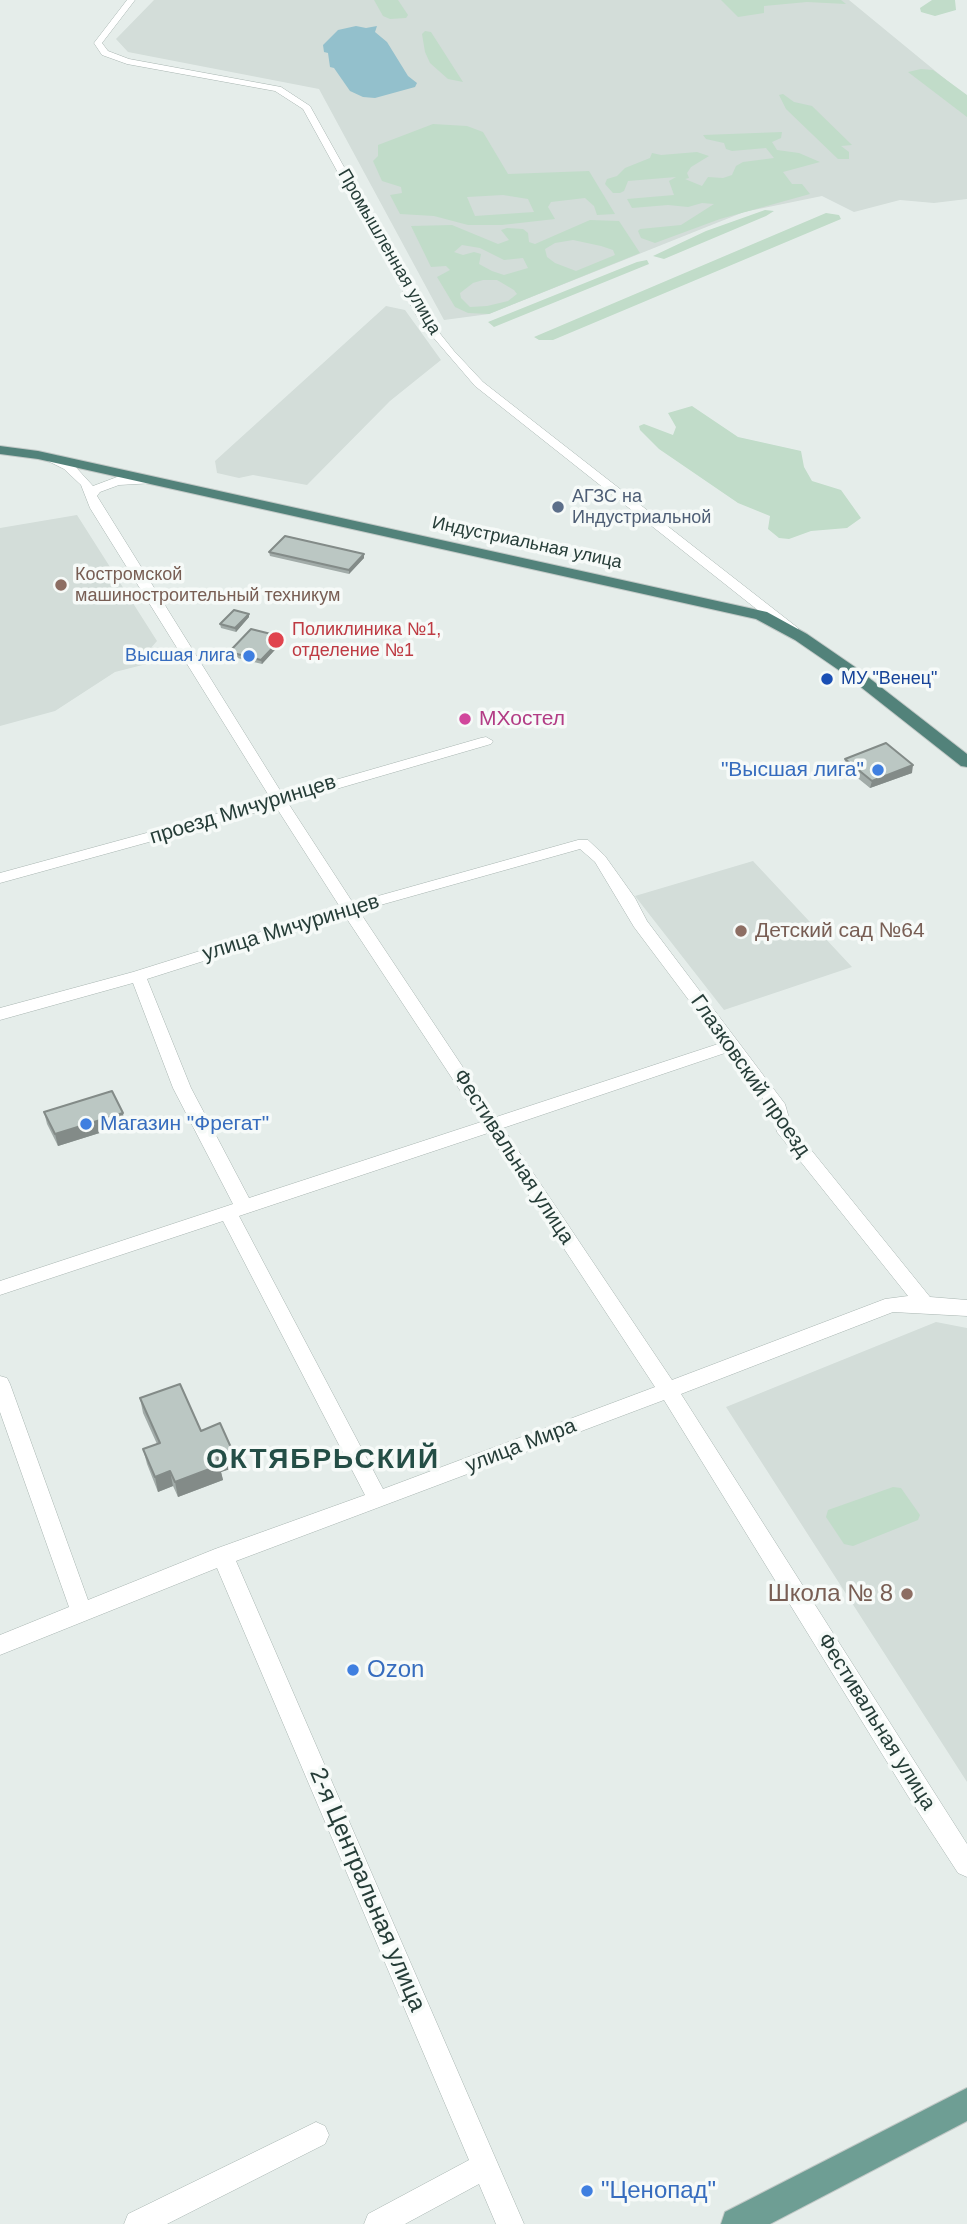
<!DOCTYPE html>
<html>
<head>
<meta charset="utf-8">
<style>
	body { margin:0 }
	canvas { display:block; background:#e5edea }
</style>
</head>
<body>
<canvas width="967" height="2224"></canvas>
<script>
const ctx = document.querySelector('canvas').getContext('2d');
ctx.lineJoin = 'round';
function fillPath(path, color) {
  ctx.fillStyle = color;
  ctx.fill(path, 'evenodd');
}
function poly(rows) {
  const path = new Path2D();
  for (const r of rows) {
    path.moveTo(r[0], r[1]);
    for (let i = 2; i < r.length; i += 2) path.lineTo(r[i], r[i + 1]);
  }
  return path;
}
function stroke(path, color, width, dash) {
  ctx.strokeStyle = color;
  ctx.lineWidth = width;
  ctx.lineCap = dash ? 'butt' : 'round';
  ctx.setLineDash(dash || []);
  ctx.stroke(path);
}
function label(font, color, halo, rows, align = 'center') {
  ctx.font = font + ' Arial,sans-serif';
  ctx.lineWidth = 7;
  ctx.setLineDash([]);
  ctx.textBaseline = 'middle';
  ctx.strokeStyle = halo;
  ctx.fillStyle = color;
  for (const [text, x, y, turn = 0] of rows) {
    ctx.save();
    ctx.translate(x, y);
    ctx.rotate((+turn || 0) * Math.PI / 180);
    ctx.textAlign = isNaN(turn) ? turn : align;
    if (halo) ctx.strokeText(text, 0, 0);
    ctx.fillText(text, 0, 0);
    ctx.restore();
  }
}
fillPath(poly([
	[154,0,849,0,967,97,967,199,934,203,900,200,854,212,822,196,744,212,489,314,444,320,319,89,128,52,116,39],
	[386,306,405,310,441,360,390,401,307,485,253,475,239,478,217,473,215,461],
	[77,515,157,641,150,649,158,652,162,660,115,672,55,711,0,726,0,528],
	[753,861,852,967,724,1010,635,896],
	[936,1322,967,1328,967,1782,726,1407]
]), '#d3ddd9');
fillPath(poly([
	[374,0,398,0,408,15,406,18,390,19,383,16],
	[721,0,841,0,846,4,807,2,764,6,764,13,738,17],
	[932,0,955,0,956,10,935,16,921,12,920,8],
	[425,31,431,32,463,82,448,79,430,63,425,52,422,34],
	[921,69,933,70,967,95,967,117,908,72],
	[783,94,794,102,812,106,852,145,841,146,849,152,849,159,838,159,786,109,779,95],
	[433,124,467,126,483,132,508,174,589,171,615,214,597,215,594,206,585,198,551,202,548,207,555,219,502,225,468,225,434,216,400,214,390,195,402,193,401,187,382,181,373,161,378,156,378,145],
	[503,195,528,199,534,212,475,216,467,197],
	[782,132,781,138,772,142,777,150,799,153,820,162,783,172,792,184,802,184,810,194,720,219,655,243,641,238,638,231,640,229,681,225,714,204,702,203,688,207,668,205,632,208,627,199,674,195,669,181,676,177,628,181,624,191,620,193,613,193,605,184,607,179,617,176,625,168,650,158,652,153,661,155,697,152,709,156,691,167,687,173,689,178,685,179,702,186,708,177,723,178,732,175,736,166,743,162,774,158,766,148,732,151,726,149,724,143,706,139,703,135],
	[765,210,774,211,766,216,664,259,653,256,706,231],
	[826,213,839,215,841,219,553,340,539,340,534,337],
	[590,220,619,221,640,253,489,314,468,313,455,307,437,277,450,270,446,266,431,267,411,226,452,225,498,244,509,240,501,230,507,228,523,229,528,233,529,242,535,244],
	[573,240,601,246,613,250,615,255,576,271,555,263,547,257,545,249,555,243],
	[462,245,480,248,504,260,523,258,528,268,504,275,492,271,479,264,481,254,474,252,463,255,454,252],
	[483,280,497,280,514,290,517,294,508,301,487,306,470,307,461,298,460,293,473,283],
	[647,260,649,264,494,327,488,322,637,262],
	[692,406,738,437,801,451,804,467,812,481,841,490,861,518,847,528,811,531,789,539,779,538,768,529,770,516,738,503,659,449,640,430,639,426,644,424,673,435,676,427,668,413],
	[893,1487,901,1488,920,1515,918,1520,853,1546,844,1544,826,1517,828,1510]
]), '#c1dcc9');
fillPath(poly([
	[356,26,366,28,377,26,375,32,387,42,408,76,417,83,415,87,375,98,363,97,350,91,334,68,330,67,328,53,324,52,323,45,338,30]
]), '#93c0cc');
const minor = poly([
	[127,0,135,0,102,43,108,51,129,59,281,87,310,106,430,321,454,351,483,382,798,628,798,634,788,634,475,386,420,322,303,109,275,91,127,64,102,55,94,43,127,0],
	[48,455,56,455,72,463,93,486,117,477,154,477,154,483,119,485,100,492,97,496,283,795,481,738,486,737,493,741,491,744,288,803,353,903,578,840,588,840,605,856,635,898,647,921,785,1104,791,1125,930,1297,967,1300,967,1316,893,1312,681,1394,967,1844,967,1877,958,1873,908,1796,664,1400,236,1561,524,2224,496,2224,479,2184,405,2224,364,2224,368,2214,469,2160,217,1568,0,1655,0,1635,69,1607,0,1412,0,1376,7,1378,10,1384,88,1600,215,1549,365,1495,223,1221,0,1295,0,1281,233,1204,173,1088,133,983,0,1020,0,1008,133,972,340,907,276,807,0,883,0,873,271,799,90,508,81,485,64,469,48,461,48,455],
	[580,849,595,862,634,927,721,1043,496,1117,359,911,580,849],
	[345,916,481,1122,249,1198,191,1088,147,979,345,916],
	[728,1052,771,1109,777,1132,908,1296,885,1299,672,1380,503,1128,728,1052],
	[488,1133,655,1387,383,1489,239,1216,488,1133],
	[316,2122,325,2126,329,2135,325,2144,167,2224,124,2224,128,2214,316,2122]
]);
const primary = poly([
	[967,2088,967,2121,770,2224,721,2224,725,2212,967,2088]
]);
const trunk = poly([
	[0,446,38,451,767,612,807,634,855,667,967,754,967,767,961,766,843,673,795,640,756,619,38,459,0,454,0,446]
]);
stroke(minor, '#a8b5b1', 1);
stroke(primary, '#c2c9c7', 2);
stroke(trunk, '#c2c9c7', 2);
fillPath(minor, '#fff');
fillPath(primary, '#6e9e94');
fillPath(trunk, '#52827a');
fillPath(poly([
	[269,552,364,554,364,558,349,574,270,556],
	[249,614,249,617,236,632,221,628,220,624],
	[283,637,283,641,262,664,229,656,229,652],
	[845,759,912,773,870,788,844,767],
	[44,1112,125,1125,58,1146,47,1124],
	[140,1398,201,1431,233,1452,236,1467,221,1472,223,1480,178,1497,173,1486,158,1492,147,1464,143,1449,157,1444,143,1413]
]), '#a1aba8');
fillPath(poly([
	[364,554,364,558,349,574,349,570],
	[249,614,249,617,236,632,235,628],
	[283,637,283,641,262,664,261,660],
	[913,765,912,773,870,788,872,781],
	[123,1113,125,1125,58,1146,55,1134],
	[233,1452,236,1467,221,1472,223,1480,178,1497,175,1482,217,1458],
	[170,1471,173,1486,158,1492,155,1477]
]), '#838b88');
const building = poly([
	[285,536,364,554,349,570,269,552,285,536],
	[234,610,249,614,235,628,220,624,234,610],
	[251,629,283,637,261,660,229,652,251,629],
	[886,743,913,765,872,781,845,759,886,743],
	[112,1091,123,1113,55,1134,44,1112,112,1091],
	[180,1384,201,1431,220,1423,233,1452,217,1458,220,1465,175,1482,170,1471,155,1477,143,1449,160,1443,140,1398,180,1384]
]);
fillPath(building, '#bbc7c3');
stroke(building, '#838b88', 2);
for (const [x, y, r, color] of [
	[558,507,7,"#5c6f8a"],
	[61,585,7,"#8d6e63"],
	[276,640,9,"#e0444e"],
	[249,656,7,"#3f7fe0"],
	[827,679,7,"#1a4fb4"],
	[465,719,7,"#d1479c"],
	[878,770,7,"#3f7fe0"],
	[741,931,7,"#8d6e63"],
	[86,1124,7,"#3f7fe0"],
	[907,1594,7,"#8d6e63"],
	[353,1670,7,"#3f7fe0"],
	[587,2191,7,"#3f7fe0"]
]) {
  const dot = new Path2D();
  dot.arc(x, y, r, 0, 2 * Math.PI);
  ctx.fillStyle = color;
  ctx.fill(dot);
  stroke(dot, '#f6faf8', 2.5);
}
label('18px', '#263d38', '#f6faf8', [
	["Промышленная улица",389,252,60],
	["Индустриальная улица",527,543,12]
]);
label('18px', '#4e5e75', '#f6faf8', [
	["АГЗС на",572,497],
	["Индустриальной",572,518]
], 'left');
label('18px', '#785e54', '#f6faf8', [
	["Костромской",75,575],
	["машиностроительный техникум",75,596]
], 'left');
label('18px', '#be3a42', '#f6faf8', [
	["Поликлиника №1,",292,630],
	["отделение №1",292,651]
], 'left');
label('18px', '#366cbe', '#f6faf8', [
	["Высшая лига",235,656]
], 'right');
label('18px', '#164399', '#f6faf8', [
	["МУ \"Венец\"",841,679]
], 'left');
label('21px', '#b23c85', '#f6faf8', [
	["МХостел",479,719]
], 'left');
label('21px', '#366cbe', '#f6faf8', [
	["\"Высшая лига\"",864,770],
	["Магазин \"Фрегат\"",100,1124,"left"]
], 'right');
label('21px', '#263d38', '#f6faf8', [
	["проезд Мичуринцев",243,810,-17],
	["улица Мичуринцев",291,928,-17],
	["Глазковский проезд",750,1076,55],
	["Фестивальная улица",513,1157,57],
	["улица Мира",521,1446,-21],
	["Фестивальная улица",876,1722,58]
]);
label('21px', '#785e54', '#f6faf8', [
	["Детский сад №64",755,931]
], 'left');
label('24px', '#785e54', '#f6faf8', [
	["Школа № 8",893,1594]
], 'right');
label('24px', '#366cbe', '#f6faf8', [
	["Ozon",367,1670],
	["\"Ценопад\"",601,2191]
], 'left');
label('24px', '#263d38', '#f6faf8', [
	["2-я Центральная улица",367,1890,67]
]);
ctx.letterSpacing = '2px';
label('bold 28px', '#244e46', '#f6faf8', [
	["ОКТЯБРЬСКИЙ",323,1460]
]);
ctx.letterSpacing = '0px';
</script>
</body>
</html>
